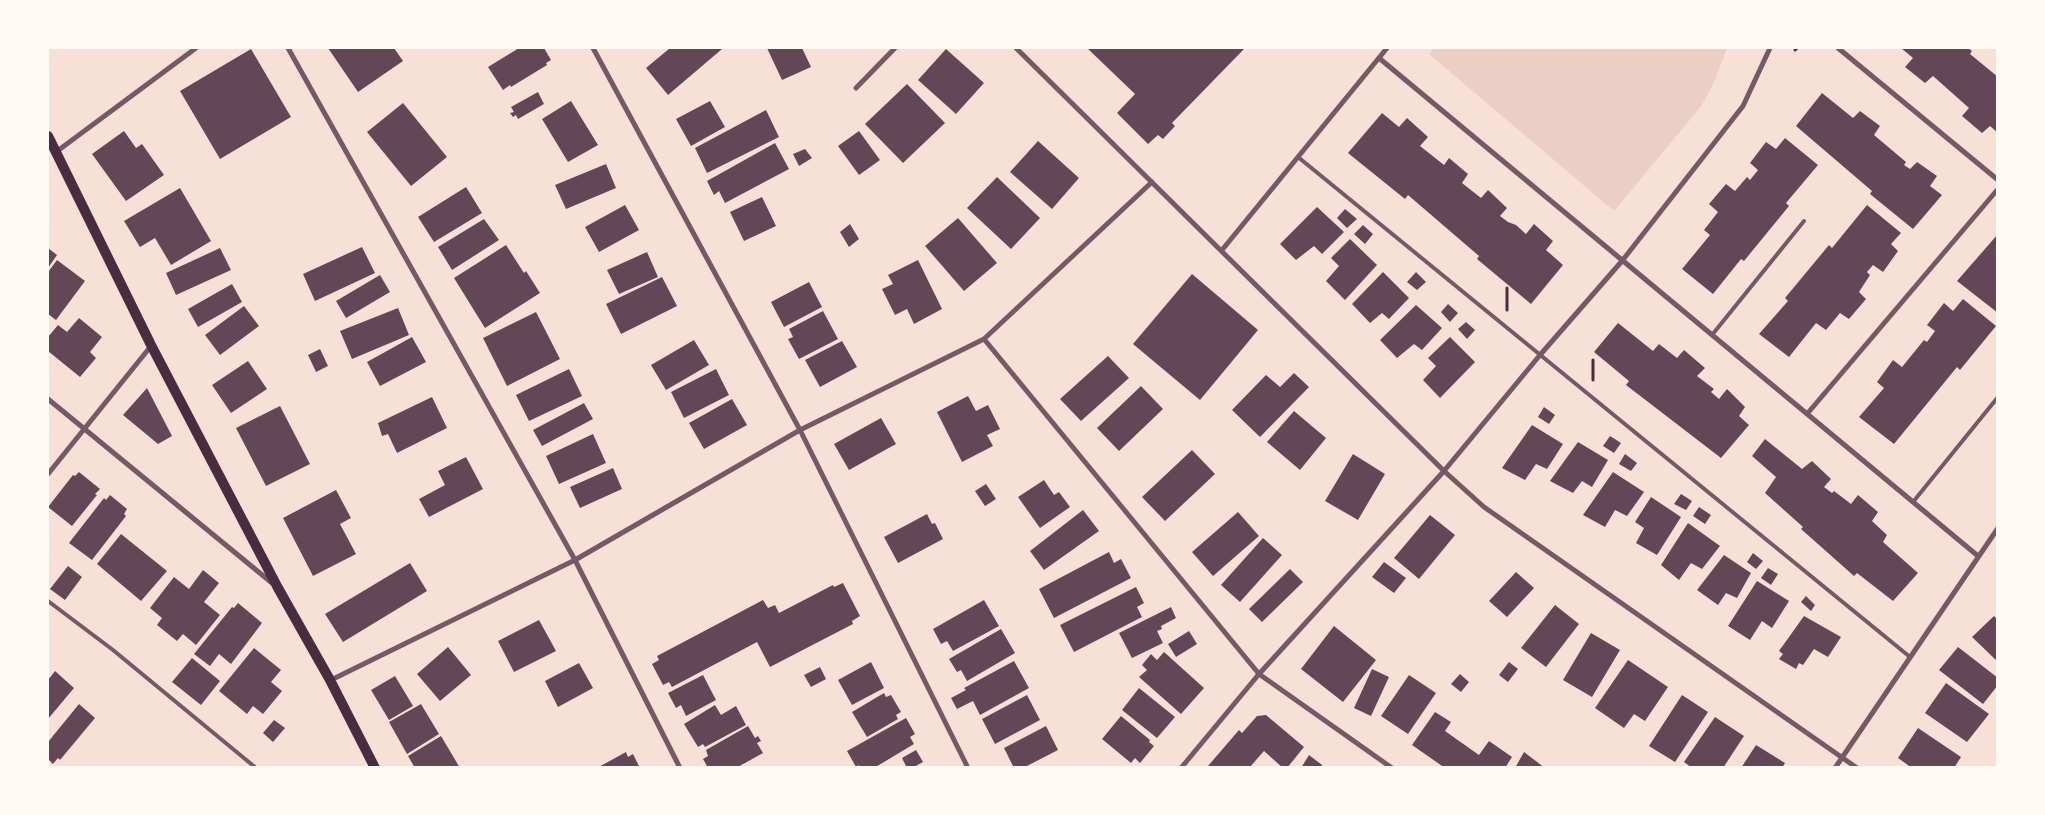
<!DOCTYPE html>
<html>
<head>
<meta charset="utf-8">
<style>
	body { margin:0 }
	#map { position:relative; width:2045px; height:815px; overflow:hidden; background:#f7e1d7; font-family:"IBM Plex Sans",sans-serif }
	canvas { display:block }
	.frame { position:absolute; inset:0; border:49px solid #fffaf5; pointer-events:none }
</style>
</head>
<body>
<div id="map">
<canvas width="2045" height="815"></canvas>
<div class="frame"></div>
</div>
<script>
const ctx = document.querySelector('canvas').getContext('2d');
ctx.lineJoin = 'round';
function fillPath(path, color) {
  ctx.fillStyle = color;
  ctx.fill(path, 'evenodd');
}
function poly(rows) {
  const path = new Path2D();
  for (const r of rows) {
    path.moveTo(r[0], r[1]);
    for (let i = 2; i < r.length; i += 2) path.lineTo(r[i], r[i + 1]);
  }
  return path;
}
function stroke(path, color, width, dash) {
  ctx.strokeStyle = color;
  ctx.lineWidth = width;
  ctx.lineCap = dash ? 'butt' : 'round';
  ctx.setLineDash(dash || []);
  ctx.stroke(path);
}
fillPath(poly([
	[1434,48,1727,48,1715,80,1702,105,1614,211,1429,54]
]), '#ebcfc5');
fillPath(poly([
	[328,48,394,48,403,61,358,92],
	[519,48,544,48,551,60,546,63,547,65,511,87,510,85,503,90,488,67],
	[670,48,721,48,722,49,668,95,646,68],
	[767,48,802,48,811,67,782,80],
	[1087,48,1245,48,1172,123,1175,126,1163,139,1158,135,1148,144,1117,113,1135,94],
	[1901,48,1968,48,1972,51,1970,54,1998,77,1998,133,1990,126,1982,133,1962,116,1969,108,1933,76,1925,83,1905,67,1913,58],
	[251,49,291,117,220,159,180,91],
	[946,49,984,83,956,114,918,80],
	[907,84,945,123,903,163,865,124],
	[538,92,544,104,518,119,516,115,513,117,510,113,514,112,511,107],
	[1822,93,1853,118,1860,111,1880,126,1874,135,1906,162,1904,165,1910,169,1917,162,1937,176,1930,186,1942,195,1913,229,1870,194,1872,191,1796,126],
	[571,101,598,145,568,162,542,119],
	[710,101,725,127,691,146,676,119],
	[403,103,447,157,411,186,367,132],
	[766,110,779,137,707,173,695,148],
	[1382,113,1399,127,1407,118,1428,137,1420,146,1444,165,1449,158,1468,174,1462,183,1481,198,1488,190,1507,208,1500,216,1508,222,1516,225,1526,234,1534,224,1553,241,1546,250,1563,265,1531,304,1477,259,1479,256,1408,195,1405,199,1348,153],
	[124,131,136,148,142,144,164,175,126,201,92,154],
	[859,131,880,160,859,175,838,146],
	[1785,138,1818,165,1786,203,1789,206,1744,261,1741,259,1713,294,1682,269,1710,235,1704,230,1718,212,1709,204,1726,184,1735,191,1747,177,1750,180,1758,170,1750,163,1766,142,1776,149],
	[1038,141,1079,178,1052,209,1010,172],
	[775,143,789,169,725,203,719,191,714,195,707,181],
	[805,149,812,158,799,166,793,154],
	[606,164,616,188,566,209,555,185],
	[997,177,1040,218,1011,249,967,208],
	[466,187,482,213,434,242,418,217],
	[180,188,211,241,171,265,155,238,140,247,124,221],
	[762,197,776,226,744,241,730,212],
	[625,205,639,230,599,252,585,227],
	[1867,205,1901,233,1891,244,1898,251,1883,272,1873,265,1867,272,1870,275,1859,292,1866,299,1849,319,1840,313,1826,330,1816,323,1789,357,1759,334,1788,301,1785,298,1829,245,1832,248],
	[1317,207,1344,232,1322,254,1314,246,1296,260,1280,244],
	[1345,209,1357,219,1347,228,1337,218],
	[958,218,997,263,964,291,925,246],
	[484,219,499,240,452,270,438,247],
	[850,224,859,239,849,247,840,232],
	[1363,225,1373,234,1365,244,1354,234],
	[1998,234,1998,313,1957,281],
	[1350,239,1377,265,1345,300,1326,281,1339,266,1331,258],
	[506,245,524,273,526,271,540,293,485,328,454,278],
	[362,247,375,273,315,301,303,274],
	[48,248,57,255,48,268],
	[220,248,231,270,176,295,166,273],
	[647,252,658,277,619,294,607,270],
	[57,260,85,281,56,320,48,314,48,272],
	[918,260,942,309,914,324,907,309,895,315,882,289,893,284,888,275],
	[1383,272,1409,298,1389,319,1382,313,1370,323,1352,304],
	[1416,272,1426,282,1417,290,1407,282],
	[1192,274,1258,330,1200,400,1133,344],
	[380,275,390,292,346,318,336,301],
	[662,277,677,306,621,334,606,304],
	[809,282,822,307,784,327,771,302],
	[232,284,242,302,198,327,188,309],
	[1963,299,1996,326,1960,370,1957,367,1894,444,1859,417,1884,388,1877,382,1893,360,1902,367,1924,340,1927,342,1935,331,1927,325,1944,303,1953,311],
	[1448,304,1458,313,1450,322,1441,312],
	[1416,305,1442,328,1422,350,1414,344,1397,358,1380,340],
	[244,306,259,326,220,355,205,335],
	[398,308,409,335,352,359,340,331],
	[823,311,838,339,799,359,788,339,793,337,789,329],
	[536,312,560,359,507,386,483,338],
	[79,318,102,337,90,352,96,358,80,377,48,351,48,337,58,325,67,332],
	[1466,322,1475,330,1467,339,1458,329],
	[1618,323,1653,351,1659,344,1677,358,1684,350,1705,368,1697,376,1714,389,1711,392,1719,399,1727,389,1745,407,1739,416,1749,425,1721,458,1626,385,1629,381,1594,352],
	[412,337,426,362,380,386,367,362],
	[1450,337,1475,362,1440,398,1423,380,1436,366,1428,358],
	[694,340,709,365,666,390,651,365],
	[842,341,857,367,820,387,805,360],
	[320,349,328,366,316,372,308,355],
	[1108,356,1129,378,1081,421,1060,399],
	[248,361,267,389,231,413,212,385],
	[569,369,582,396,529,421,516,395],
	[716,369,729,395,684,418,671,392],
	[1294,373,1309,387,1260,437,1232,410,1266,375,1280,387],
	[1141,386,1163,409,1119,451,1097,428],
	[147,388,172,436,158,444,123,415],
	[968,396,976,411,988,405,1000,429,987,435,993,446,962,462,937,412],
	[432,397,447,428,397,453,388,434,382,436,378,423],
	[732,399,747,425,704,449,689,423],
	[584,403,593,419,542,446,533,430],
	[280,406,310,464,266,486,236,428],
	[1544,407,1555,415,1549,424,1538,417],
	[1294,411,1326,438,1300,470,1267,442],
	[881,418,896,444,849,470,834,444],
	[1532,425,1563,444,1547,469,1536,464,1525,480,1502,468],
	[593,434,606,463,559,484,546,456],
	[1610,436,1621,443,1614,453,1603,446],
	[1765,439,1802,469,1812,461,1831,479,1824,487,1832,493,1834,491,1851,504,1858,495,1878,512,1872,521,1887,535,1883,542,1918,573,1893,601,1857,573,1854,576,1801,529,1803,527,1765,493,1776,477,1752,456],
	[1578,442,1608,460,1592,487,1582,481,1573,493,1550,481],
	[1192,450,1215,474,1165,521,1142,497],
	[1353,454,1385,474,1358,520,1325,501],
	[1625,454,1637,463,1631,471,1619,464],
	[466,457,483,489,429,517,419,499,445,485,438,471],
	[613,468,622,489,580,508,570,487],
	[79,472,100,489,95,494,97,495,72,526,48,507,73,475,75,476],
	[1613,472,1644,492,1627,516,1615,510,1605,527,1583,515],
	[1044,480,1054,495,1059,492,1070,507,1040,528,1018,497],
	[986,484,996,499,985,506,975,491],
	[336,490,351,518,340,524,356,554,313,576,283,518],
	[1681,494,1692,501,1686,510,1674,504],
	[110,495,127,509,124,514,126,516,92,560,69,543,104,498,106,500],
	[1651,497,1681,517,1657,555,1636,543,1644,528,1635,522],
	[1699,507,1711,515,1705,524,1693,516],
	[1083,510,1099,531,1044,570,1030,551],
	[1238,512,1259,536,1213,576,1192,552],
	[927,514,932,524,935,523,943,539,898,563,884,537],
	[1430,515,1455,535,1419,579,1394,558],
	[1688,523,1720,546,1702,569,1691,563,1679,580,1661,565],
	[121,534,167,571,141,601,97,564],
	[1263,538,1282,555,1240,602,1221,585],
	[1109,552,1114,563,1121,559,1131,578,1054,618,1039,589],
	[1753,553,1763,561,1756,569,1747,562],
	[1724,555,1751,573,1737,598,1726,593,1718,605,1697,590],
	[1384,562,1406,578,1394,593,1372,577],
	[410,563,427,591,343,642,325,614],
	[68,566,82,577,65,600,50,589],
	[1768,568,1778,574,1771,585,1761,578],
	[1290,569,1303,582,1262,622,1249,609],
	[203,570,219,583,204,602,220,615,196,645,183,634,177,641,157,625,162,618,150,608,174,577,189,589],
	[1516,572,1534,588,1507,617,1489,601],
	[1757,581,1789,601,1772,628,1762,621,1750,640,1728,626],
	[843,583,860,616,852,621,853,624,770,667,757,642,672,687,669,682,663,685,652,664,659,660,657,656,763,600,768,608,775,605,779,613,833,585,834,587],
	[1136,587,1144,603,1137,607,1142,617,1074,652,1060,625],
	[1806,596,1815,605,1811,611,1801,602],
	[984,600,999,626,953,651,947,641,941,644,933,629],
	[238,603,262,623,231,664,219,654,210,666,194,654,232,607,234,608],
	[1555,605,1579,624,1546,667,1521,648],
	[1171,607,1176,618,1161,626,1162,629,1157,631,1163,643,1132,658,1119,633],
	[1804,616,1841,637,1828,657,1814,649,1803,665,1799,663,1796,669,1779,659,1783,654,1779,651],
	[1994,616,1998,620,1998,662,1972,637],
	[539,620,556,651,514,672,498,641],
	[1334,626,1376,660,1343,702,1301,669],
	[1001,629,1015,653,967,681,961,670,957,672,949,659],
	[1189,631,1197,644,1176,657,1168,644],
	[1591,633,1620,650,1592,697,1563,680],
	[448,647,471,675,440,701,417,674],
	[1958,647,1998,678,1998,685,1983,704,1939,670],
	[254,648,281,670,271,682,282,691,263,714,253,706,247,714,219,691],
	[1164,652,1204,688,1181,714,1139,677,1147,670,1142,665,1151,654,1157,660],
	[192,658,220,681,201,705,172,682],
	[1628,660,1668,687,1645,721,1634,714,1624,728,1595,708],
	[1014,661,1029,688,980,715,973,701,957,709,951,698,966,690,964,688],
	[871,662,884,688,852,705,838,680],
	[1509,662,1518,669,1508,682,1499,675],
	[579,663,593,688,558,707,545,681],
	[820,667,826,679,811,687,804,675],
	[1372,669,1389,677,1371,716,1354,708],
	[55,671,74,688,48,719,48,680],
	[1460,674,1469,682,1461,692,1451,684],
	[703,675,716,700,686,716,681,705,676,708,668,693],
	[1409,675,1436,693,1408,734,1381,716],
	[395,676,413,706,389,720,371,690],
	[1946,683,1989,714,1967,742,1925,713],
	[1139,688,1175,717,1157,738,1122,710],
	[884,693,886,697,891,695,901,712,896,715,898,719,867,737,852,712],
	[1027,695,1040,720,995,744,982,719],
	[1682,695,1708,712,1675,762,1649,746],
	[79,704,95,718,60,760,58,758,53,764,48,759,48,742],
	[421,704,439,734,407,754,389,722],
	[715,705,721,715,736,706,746,725,705,747,703,744,698,747,684,724],
	[1435,712,1451,722,1445,731,1479,755,1489,741,1512,757,1505,768,1445,768,1412,745],
	[1266,715,1304,747,1287,768,1283,768,1264,751,1249,768,1208,766,1239,730,1242,733,1257,716],
	[1121,716,1150,740,1149,742,1154,746,1140,763,1135,758,1131,763,1102,739],
	[1715,717,1744,736,1723,768,1692,768,1684,762],
	[906,718,915,734,910,737,914,744,874,768,860,768,859,765,856,767,847,751],
	[274,720,285,728,273,742,263,733],
	[748,726,755,738,758,736,761,741,757,743,763,753,736,768,708,768,703,759,708,756,706,750],
	[1046,726,1058,750,1023,768,1014,768,1004,748],
	[1918,728,1961,757,1954,768,1912,768,1898,758],
	[441,736,460,768,415,768,408,756],
	[1756,745,1785,763,1782,768,1741,768],
	[916,750,923,762,912,768,907,768,902,758],
	[626,752,628,757,633,754,640,768,597,768],
	[1524,752,1545,768,1515,768],
	[1309,755,1322,765,1321,768,1301,768]
]), '#644757');
stroke(poly([
	[1795,50,1797,48],
	[1507,288,1507,310],
	[1593,380,1593,360]
]), '#4a2c40', 3);
stroke(poly([
	[1298,157,1910,657],
	[1712,335,1804,221],
	[1913,502,1998,397],
	[48,601,113,650,256,768]
]), '#755966', 4);
stroke(poly([
	[288,48,575,560,680,768],
	[593,48,800,430,968,768],
	[1016,48,1444,471,1484,507,1857,768],
	[1838,48,1998,180],
	[1379,58,1978,556],
	[856,88,895,48],
	[56,152,196,48],
	[1222,250,1387,48],
	[984,339,1259,674,1392,768],
	[48,399,272,583],
	[1807,414,1998,189],
	[48,474,151,346],
	[331,680,575,560,800,430,984,339,1152,182],
	[1181,768,1259,674,1444,471,1540,355,1622,261,1743,106,1770,48],
	[1835,768,1998,528]
]), '#755966', 5);
stroke(poly([
	[48,136,151,345,278,588,330,680,375,768]
]), '#4a2c40', 10);
</script>
</body>
</html>
